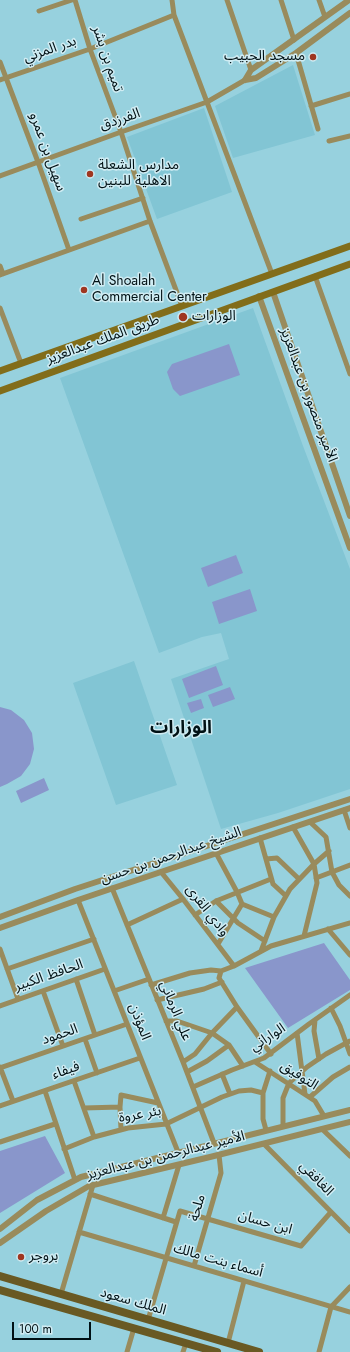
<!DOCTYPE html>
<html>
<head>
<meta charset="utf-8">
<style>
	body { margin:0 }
	#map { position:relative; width:350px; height:1352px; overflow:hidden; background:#97d1de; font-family:Jost,sans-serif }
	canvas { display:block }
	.scale { position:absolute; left:12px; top:1322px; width:79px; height:18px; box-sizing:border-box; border:2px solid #001115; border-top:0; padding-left:5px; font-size:12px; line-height:14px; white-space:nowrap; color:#001115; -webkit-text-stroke:3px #d0ecf3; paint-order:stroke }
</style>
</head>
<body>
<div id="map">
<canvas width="350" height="1352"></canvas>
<div class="scale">100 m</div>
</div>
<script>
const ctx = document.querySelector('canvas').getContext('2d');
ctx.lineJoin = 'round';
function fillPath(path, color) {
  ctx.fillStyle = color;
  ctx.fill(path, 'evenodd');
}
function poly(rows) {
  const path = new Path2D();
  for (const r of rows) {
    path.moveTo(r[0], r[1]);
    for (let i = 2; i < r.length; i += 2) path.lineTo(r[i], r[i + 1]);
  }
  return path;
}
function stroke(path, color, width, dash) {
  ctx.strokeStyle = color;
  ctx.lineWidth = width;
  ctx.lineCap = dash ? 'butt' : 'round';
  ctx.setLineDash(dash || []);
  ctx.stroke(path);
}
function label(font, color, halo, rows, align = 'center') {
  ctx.font = font + ' Jost,"Noto Sans Arabic",sans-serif';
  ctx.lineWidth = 3;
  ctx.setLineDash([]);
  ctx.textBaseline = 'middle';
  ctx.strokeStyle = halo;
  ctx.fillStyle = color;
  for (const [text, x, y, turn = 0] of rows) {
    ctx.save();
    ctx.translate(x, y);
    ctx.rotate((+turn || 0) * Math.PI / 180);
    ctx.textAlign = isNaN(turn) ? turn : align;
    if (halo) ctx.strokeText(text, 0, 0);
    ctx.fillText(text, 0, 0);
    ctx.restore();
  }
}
fillPath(poly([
	[293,65,315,135,233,158,215,106],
	[204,108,232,192,157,219,127,137],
	[253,308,303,446,350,569,350,789,278,813,221,829,171,679,229,659,221,633,202,637,159,653,60,378],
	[134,661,177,785,116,805,73,683]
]), '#82c5d4');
fillPath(poly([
	[229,344,240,375,180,396,173,389,167,372,172,364],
	[236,555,243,573,208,587,201,568],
	[250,589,257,611,219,624,212,602],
	[216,666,223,685,189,698,182,679],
	[230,687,235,699,213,707,208,695],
	[201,699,204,708,191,713,187,703],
	[0,707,11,710,24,720,32,733,34,749,30,764,21,776,7,784,0,787],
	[44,778,49,790,21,803,16,791],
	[324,943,350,980,350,990,288,1028,245,968],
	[45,1136,65,1173,0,1213,0,1151]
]), '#8996cb');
stroke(poly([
	[75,0,90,49,121,132,150,221,182,306],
	[172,0,174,15,272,274],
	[227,0,251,70],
	[281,0,294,40],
	[319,0,325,17],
	[39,11,72,0],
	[296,53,318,129],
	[0,62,38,162,69,250],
	[0,80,90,49,174,15],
	[311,106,350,94],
	[329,141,350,136],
	[0,176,121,132,207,102,245,80],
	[81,219,143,198],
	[0,266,3,274],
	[0,275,150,221],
	[315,276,350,374],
	[0,308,21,363],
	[344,810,350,828],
	[310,822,326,837,332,872,339,885,350,896],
	[293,827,314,864,317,883,304,936],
	[260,838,273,884,286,896],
	[216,853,237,892,242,904,274,917],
	[266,859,277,858,299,879],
	[161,872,183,899,234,966],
	[316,878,350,865],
	[112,888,183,1062,214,1143],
	[78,900,178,1152],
	[216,901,238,923,265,941],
	[195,915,216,901,271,879],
	[127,925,183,899],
	[328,929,350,955],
	[218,944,242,904],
	[0,949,18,999],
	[261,951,274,917,290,889,314,864,329,851],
	[7,969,94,939],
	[221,971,219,978,237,1007,271,1054],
	[76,979,95,1035],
	[151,985,190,973,211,970,221,971,234,966,271,946,350,923],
	[43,991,63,1046],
	[114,991,149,979],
	[157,1000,204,989,222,982],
	[0,1006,105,969],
	[331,1008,340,1026,350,1054],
	[315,1020,314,1031,319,1059],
	[166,1021,177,1021,212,1033,229,1045,243,1066],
	[297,1033,305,1094],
	[85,1039,97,1073],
	[183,1062,195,1054,212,1033,237,1007],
	[255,1062,315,1101,324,1116],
	[0,1067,13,1101],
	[0,1068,127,1024],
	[187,1072,207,1061,229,1045],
	[222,1074,230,1094],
	[74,1081,94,1137],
	[193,1087,232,1070,264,1058,309,1024,350,995],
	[45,1091,75,1180],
	[310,1097,333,1077,350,1067],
	[0,1106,140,1058],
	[120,1107,121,1130],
	[84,1108,120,1107,121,1095,158,1103],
	[283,1126,283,1098,289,1083,307,1067,326,1054,350,1041],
	[322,1129,350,1156],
	[266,1130,263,1119,263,1093,270,1071],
	[0,1142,55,1124],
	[264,1144,350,1231],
	[64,1149,94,1137,128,1128,166,1124,222,1097,239,1091,251,1090,263,1093],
	[90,1194,176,1222],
	[163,1218,179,1165],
	[79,1232,350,1312],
	[194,1266,221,1173,219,1155],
	[61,1294,93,1185],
	[148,1320,180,1211,301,1246,331,1212],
	[228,1343,244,1281],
	[127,1352,134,1328],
	[183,1352,186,1343],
	[319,1352,331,1307,350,1287]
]), '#998b5c', 5);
stroke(poly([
	[245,80,251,70,349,0],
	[245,80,256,78,296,53,350,13],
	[273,292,350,516],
	[259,296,350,548],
	[0,917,75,889,350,799],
	[0,928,78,900,350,808],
	[0,1229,37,1200,81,1177,350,1110],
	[0,1243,46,1211,89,1186,210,1157,350,1122]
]), '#998b5c', 6);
stroke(poly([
	[0,371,350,246],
	[0,391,350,264]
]), '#826d1a', 7);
stroke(poly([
	[0,1276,259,1352],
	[0,1290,217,1352]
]), '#695923', 8);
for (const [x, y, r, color] of [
	[313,57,4,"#9f3620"],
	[90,174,4,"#9f3620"],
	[84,290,4,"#9f3620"],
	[183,317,5,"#9f3620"],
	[21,1257,4,"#9f3620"]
]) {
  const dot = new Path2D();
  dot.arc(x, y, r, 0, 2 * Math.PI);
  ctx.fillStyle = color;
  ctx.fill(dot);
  stroke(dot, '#d0ecf3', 1.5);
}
label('14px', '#001115', '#d0ecf3', [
	["بدر المزني",50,50,-19],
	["تميم بن بشر",107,59,71],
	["الفرزدق",120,120,-19],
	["سهيل بن عمرو",47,152,70],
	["طريق الملك عبدالعزيز",103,340,-20],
	["الأمير منصور بن عبدالعزيز",308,395,70],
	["الشيخ عبدالرحمن بن حسن",171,856,-19],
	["وادي القرى",207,911,52],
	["الحافظ الكبير",49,976,-19],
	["علي الرماني",175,1011,68],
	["المؤذن",139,1022,69],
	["الحمود",60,1035,-19],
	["الواراني",268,1038,-33],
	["فيفاء",66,1071,-19],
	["التوفيق",299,1076,33],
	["بئر عروة",140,1115,-10],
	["الأمير عبدالرحمن بن عبدالعزيز",166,1156,-14],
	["الغافقي",316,1179,46],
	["ملحة",198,1208,-74],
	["ابن حسان",265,1223,16],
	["أسماء بنت مالك",218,1261,16],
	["الملك سعود",133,1302,16]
]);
label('14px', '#001115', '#d0ecf3', [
	["مسجد الحبيب",305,57,"right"],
	["مدارس الشعلة",98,166],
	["الاهلية للبنين",98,182],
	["Al Shoalah",92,282],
	["Commercial Center",92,298],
	["الوزارات",192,317],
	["بروجر",29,1257]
], 'left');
label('bold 18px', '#001115', '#d0ecf3', [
	["الوزارات",181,729]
]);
</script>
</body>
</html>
